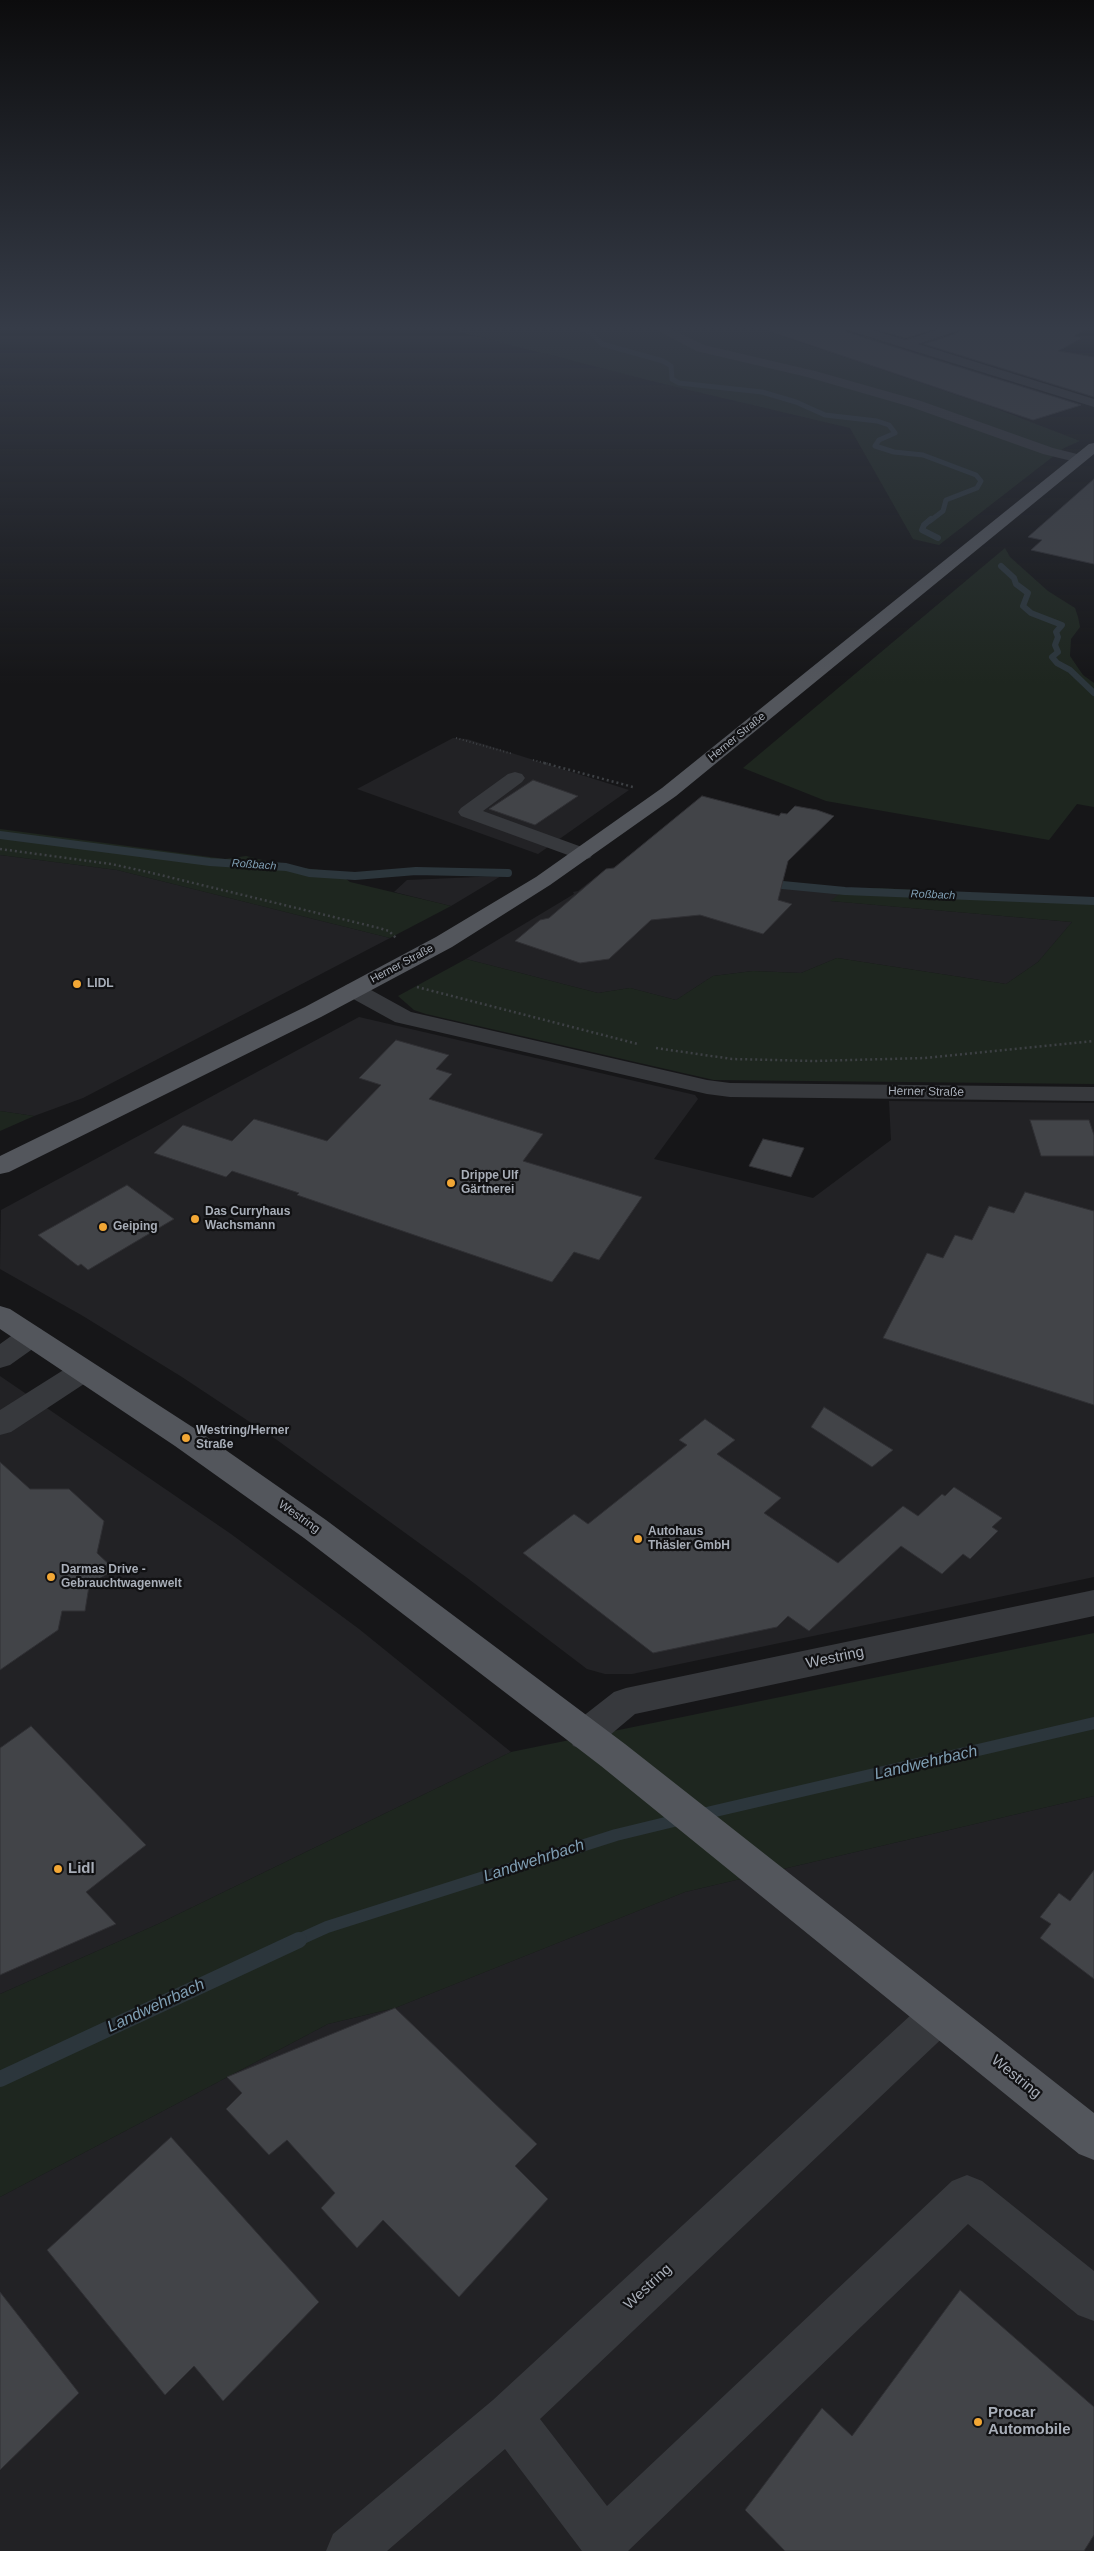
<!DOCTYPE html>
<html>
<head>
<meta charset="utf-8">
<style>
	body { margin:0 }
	canvas { display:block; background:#161618 }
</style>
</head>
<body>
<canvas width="1094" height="2551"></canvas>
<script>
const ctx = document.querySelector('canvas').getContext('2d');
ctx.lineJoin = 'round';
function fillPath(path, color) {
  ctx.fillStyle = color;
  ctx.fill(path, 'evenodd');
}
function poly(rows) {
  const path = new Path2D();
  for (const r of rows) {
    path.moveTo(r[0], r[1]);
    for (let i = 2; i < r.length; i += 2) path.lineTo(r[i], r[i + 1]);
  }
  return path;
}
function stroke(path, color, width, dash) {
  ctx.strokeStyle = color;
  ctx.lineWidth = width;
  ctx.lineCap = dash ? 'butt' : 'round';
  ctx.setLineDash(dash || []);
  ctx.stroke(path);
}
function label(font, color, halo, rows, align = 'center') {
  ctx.font = font + ' Arial,sans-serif';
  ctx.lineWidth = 4.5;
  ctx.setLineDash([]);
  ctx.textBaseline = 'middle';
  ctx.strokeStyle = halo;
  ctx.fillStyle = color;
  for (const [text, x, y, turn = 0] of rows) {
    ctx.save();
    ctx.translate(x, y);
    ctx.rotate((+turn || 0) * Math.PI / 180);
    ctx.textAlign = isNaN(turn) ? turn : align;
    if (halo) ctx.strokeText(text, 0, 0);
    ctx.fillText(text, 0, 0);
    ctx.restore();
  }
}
fillPath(poly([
	[453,738,467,739,629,790,538,854,357,789],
	[0,855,117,870,390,938,83,1098,34,1116,0,1111],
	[628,856,675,869,772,886,842,893,831,901,1072,922,1038,962,1006,984,837,958,801,973,753,971,713,976,676,1000,630,988,598,993,466,959,574,894,573,892,578,891,606,869,613,868],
	[501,876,451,906,394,892,407,880],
	[359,1017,695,1095,698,1099,654,1159,813,1198,891,1140,889,1101,1094,1103,1094,1577,632,1674,605,1674,587,1669,466,1577,277,1440,182,1377,83,1316,0,1269,1,1210],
	[0,1376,231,1534,359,1629,511,1752,158,1924,0,1994],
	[1094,1796,1094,2551,0,2551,0,2197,328,2024,395,2008,685,1892]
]), '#222225');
fillPath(poly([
	[449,327,755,327,992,407,1080,441,1064,448,939,545,913,539,850,428,668,385,445,328],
	[1005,548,1010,557,1048,591,1075,608,1078,617,1080,627,1071,639,1070,656,1083,675,1094,683,1094,807,1077,804,1049,840,826,801,743,768],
	[0,829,225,859,246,856,287,866,337,872,350,882,451,906,390,938,117,870,0,855],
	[772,881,847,889,878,888,1094,899,1094,1084,714,1080,426,1014,414,1010,398,996,466,959,598,993,630,988,676,1000,713,976,753,971,801,973,837,958,1006,984,1038,962,1072,922,830,901,841,893,772,886],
	[0,1111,34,1116,0,1131],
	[1094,1633,1094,1796,685,1892,395,2008,328,2024,0,2197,0,1994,158,1924,511,1752]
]), '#1e261f');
stroke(poly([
	[579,327,590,332,602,344,663,361,671,366,672,379,679,383,762,392,796,402,825,415,877,421,889,425,895,433,879,440,875,446,894,452,923,455,976,475,981,481,977,488,946,500,943,511,930,521]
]), '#2c363c', 5);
stroke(poly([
	[931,519,924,525,922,530,938,538],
	[1001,566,1014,578,1016,584,1028,593,1023,606,1031,613,1062,625,1056,632,1058,637,1055,645,1058,652,1052,657,1057,663,1070,670,1094,693]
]), '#2c363c', 6);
stroke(poly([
	[0,835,210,862,286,867,309,873,355,876,416,871,508,873],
	[772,884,845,891,1094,901]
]), '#2c363c', 8);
stroke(poly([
	[698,1815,1094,1723],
	[296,1941,327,1927,616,1835,682,1819]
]), '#2c363c', 12);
stroke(poly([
	[0,2079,299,1940]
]), '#2c363c', 16);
const building = poly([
	[769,327,843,327,846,332,1081,405,1033,420,769,331,769,327],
	[867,327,940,327,906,338,867,327],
	[960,327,1088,327,1074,336,1082,338,1058,351,1094,357,1094,397,924,344,958,333,960,327],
	[1094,479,1094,564,1031,550,1042,540,1028,537,1094,479],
	[533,780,578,796,535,825,489,809,533,780],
	[702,796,779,816,781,813,787,814,795,806,817,810,834,816,788,861,778,900,792,904,763,934,700,915,651,920,609,959,580,963,515,941,540,920,549,918,606,869,614,868,702,796],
	[396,1040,449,1055,436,1069,452,1074,429,1099,543,1134,523,1161,642,1197,599,1260,574,1252,552,1282,297,1195,299,1193,232,1171,226,1177,154,1153,183,1125,232,1141,254,1119,327,1141,381,1085,359,1078,396,1040],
	[1030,1120,1089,1120,1094,1135,1094,1156,1041,1156,1030,1120],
	[763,1139,804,1148,791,1177,749,1166,763,1139],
	[127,1185,174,1219,88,1270,81,1264,78,1266,38,1235,127,1185],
	[1025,1192,1094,1211,1094,1405,883,1338,927,1253,943,1258,955,1235,972,1240,989,1206,1014,1213,1025,1192],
	[824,1407,893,1450,872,1467,811,1427,824,1407],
	[705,1419,735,1440,717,1454,781,1498,764,1513,838,1563,903,1506,918,1516,942,1494,945,1496,954,1487,1002,1518,992,1527,998,1531,970,1559,963,1554,942,1574,901,1546,809,1631,788,1616,777,1627,653,1653,523,1553,574,1514,588,1524,687,1445,679,1440,705,1419],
	[0,1462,30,1489,69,1489,104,1521,97,1553,114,1569,89,1586,85,1611,62,1611,58,1630,0,1670,0,1462],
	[31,1726,146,1845,86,1892,116,1924,0,1975,0,1748,31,1726],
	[1094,1870,1094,1979,1040,1938,1051,1924,1040,1917,1059,1893,1070,1901,1094,1870],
	[395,2008,537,2144,515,2166,548,2199,459,2297,383,2220,357,2248,321,2208,335,2193,287,2140,269,2155,226,2109,242,2093,227,2077,395,2008],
	[171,2137,319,2302,223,2401,194,2366,165,2395,47,2250,171,2137],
	[960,2290,1094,2407,1094,2535,1084,2551,785,2551,745,2510,822,2408,852,2436,960,2290],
	[0,2292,79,2393,0,2470,0,2292]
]);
fillPath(building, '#424448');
stroke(building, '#303034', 1);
stroke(poly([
	[456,738,513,754],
	[533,760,549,764]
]), '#3d4044', 2, [1, 2.5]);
stroke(poly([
	[544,763,633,787],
	[0,849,111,864,148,872,379,928,389,931,397,939],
	[417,987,638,1044],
	[656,1048,732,1059,814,1061,925,1058,1094,1041]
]), '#3d4044', 2.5, [2, 3]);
fillPath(poly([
	[652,327,667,327,704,345,815,371,921,401,1053,448,1085,456,1087,459,1080,463,1043,454,911,407,807,377,696,351,652,327],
	[845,327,862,327,906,340,945,327,958,327,957,331,918,344,1094,399,1094,407,847,330,845,327],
	[515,772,522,774,525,778,522,782,483,811,590,850,593,854,590,858,583,860,576,858,461,816,458,812,461,808,508,774,515,772],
	[354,983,362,985,411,1012,707,1080,730,1083,1094,1087,1094,1101,730,1097,707,1094,395,1022,346,995,343,990,346,985,354,983],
	[31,1326,41,1329,45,1336,41,1343,10,1365,0,1368,0,1344,21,1329,31,1326],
	[83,1361,93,1364,98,1371,93,1378,11,1432,0,1435,0,1410,73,1364,83,1361],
	[1094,1590,1094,1616,635,1714,597,1746,585,1750,573,1746,568,1735,573,1724,614,1692,626,1688,1094,1590],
	[939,1996,953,2002,959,2015,953,2028,540,2419,607,2506,952,2181,967,2175,982,2181,1094,2271,1094,2321,1078,2315,968,2224,628,2551,582,2551,505,2449,387,2551,326,2551,333,2534,493,2400,925,2002,939,1996]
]), '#37393d');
fillPath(poly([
	[1094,443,1094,454,676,796,550,885,452,947,321,1017,9,1172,0,1174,0,1156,305,1007,436,937,536,877,662,788,1089,444,1094,443],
	[0,1306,10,1309,197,1430,326,1520,625,1744,1094,2113,1094,2160,1079,2154,601,1766,304,1538,175,1446,0,1329,0,1306]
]), '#53565c');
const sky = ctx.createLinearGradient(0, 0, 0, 684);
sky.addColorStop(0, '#0c0c0d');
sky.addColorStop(0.48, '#363c48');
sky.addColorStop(1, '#363c4800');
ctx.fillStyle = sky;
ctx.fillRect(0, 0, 1094, 684);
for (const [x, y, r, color] of [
	[77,984,5,"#f2a735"],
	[451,1183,5,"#f2a735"],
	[195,1219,5,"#f2a735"],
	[103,1227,5,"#f2a735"],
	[186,1438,5,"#f2a735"],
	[638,1539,5,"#f2a735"],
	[51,1577,5,"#f2a735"],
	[58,1869,5,"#f2a735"],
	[978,2422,5,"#f2a735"]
]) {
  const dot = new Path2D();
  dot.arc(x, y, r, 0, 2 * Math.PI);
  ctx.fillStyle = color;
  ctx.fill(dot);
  stroke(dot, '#111113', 2);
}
label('11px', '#a8aeb8', '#111113', [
	["Herner Straße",737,737,-39],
	["Herner Straße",402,964,-28]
]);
label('italic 11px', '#7f9eb3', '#111113', [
	["Roßbach",254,865,4],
	["Roßbach",933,895,2]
]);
label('bold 12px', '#a8aeb8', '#111113', [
	["LIDL",87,984],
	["Drippe Ulf",461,1176],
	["Gärtnerei",461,1190],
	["Das Curryhaus",205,1212],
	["Wachsmann",205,1226],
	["Geiping",113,1227],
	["Westring/Herner",196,1431],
	["Straße",196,1445],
	["Autohaus",648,1532],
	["Thäsler GmbH",648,1546],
	["Darmas Drive -",61,1570],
	["Gebrauchtwagenwelt",61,1584]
], 'left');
label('12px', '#a8aeb8', '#111113', [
	["Herner Straße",926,1092,1],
	["Westring",299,1517,35]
]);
label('15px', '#a8aeb8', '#111113', [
	["Westring",835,1658,-12],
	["Westring",1016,2077,39],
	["Westring",648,2287,-43]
]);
label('bold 15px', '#a8aeb8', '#111113', [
	["Lidl",68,1869],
	["Procar",988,2413],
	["Automobile",988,2430]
], 'left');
label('italic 16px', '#7f9eb3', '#111113', [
	["Landwehrbach",926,1763,-13],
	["Landwehrbach",534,1861,-18],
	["Landwehrbach",156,2006,-25]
]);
</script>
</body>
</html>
